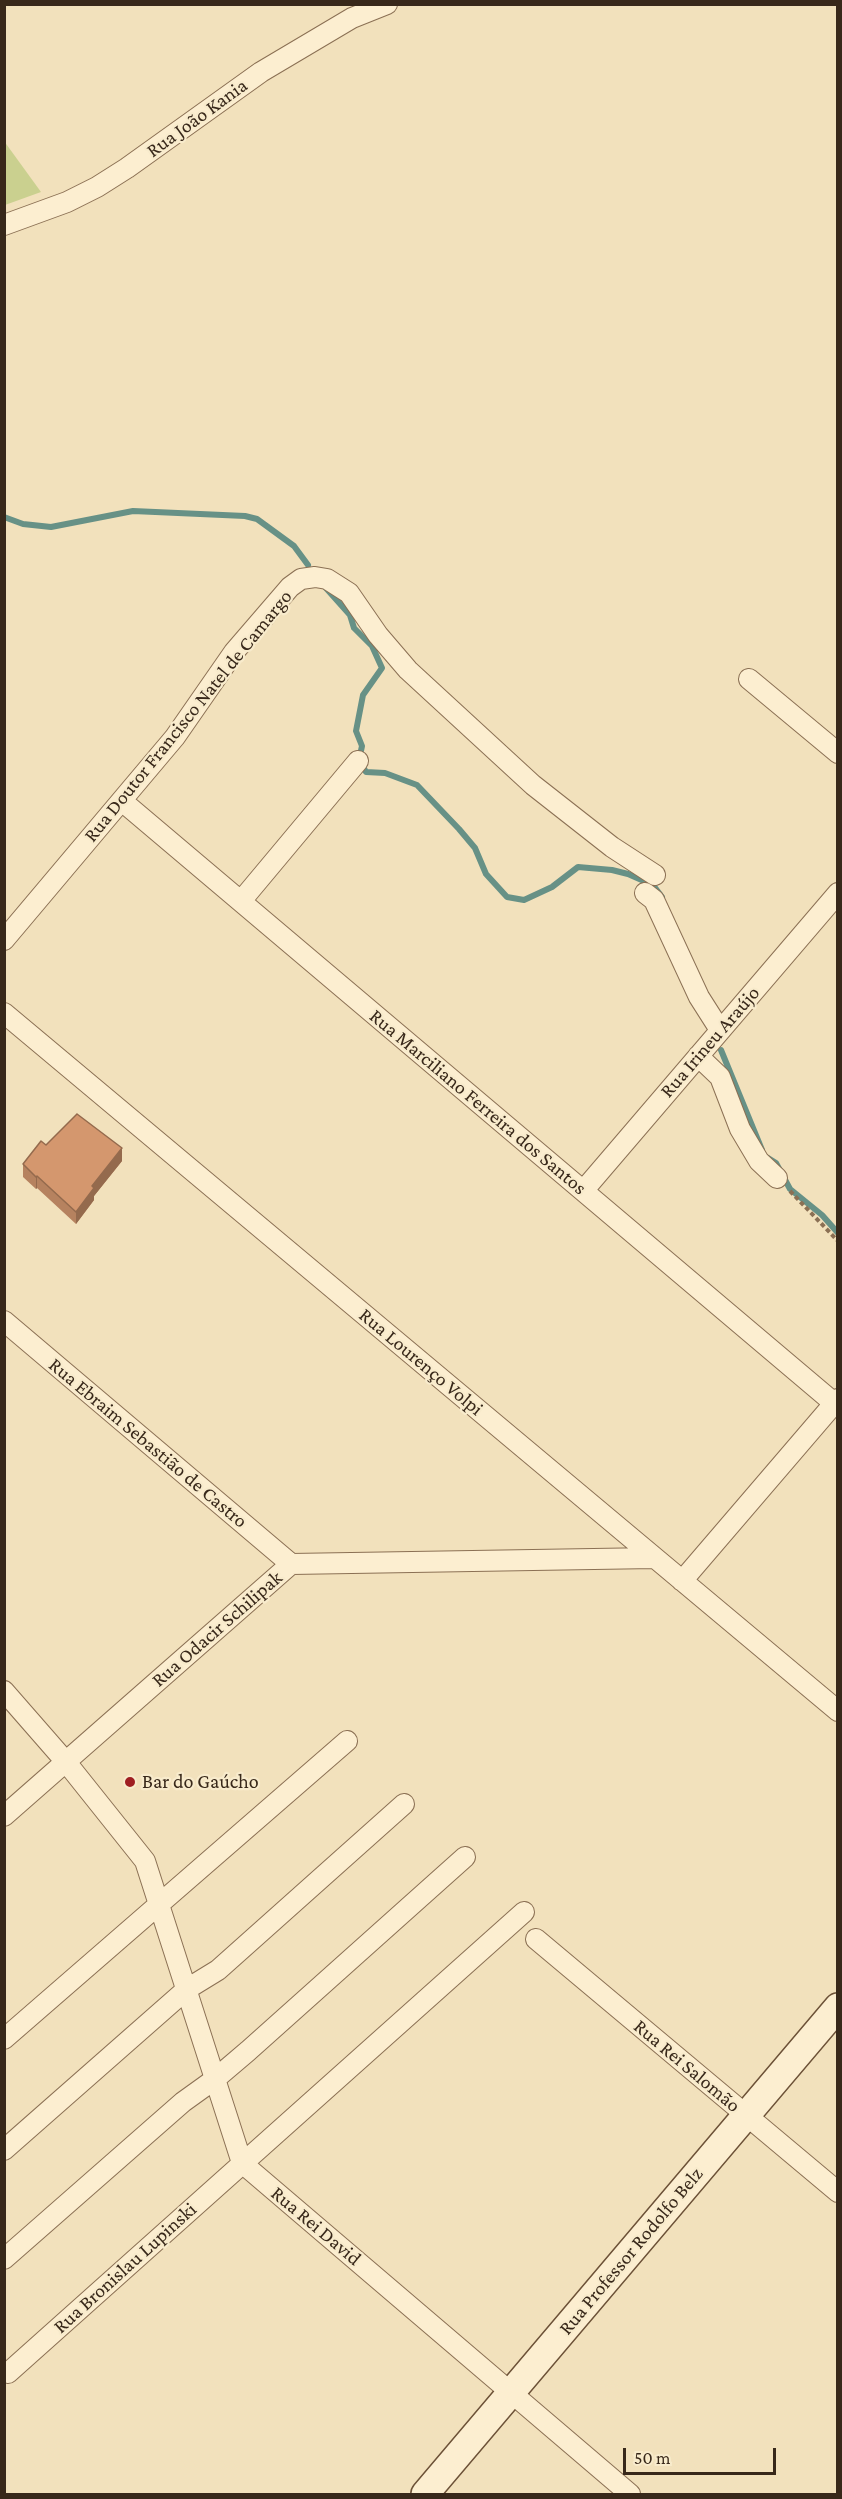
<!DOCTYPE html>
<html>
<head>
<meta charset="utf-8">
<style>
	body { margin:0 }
	#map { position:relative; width:842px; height:2499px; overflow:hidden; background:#f2e1bc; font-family:"Crimson Pro",serif }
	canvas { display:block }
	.frame { position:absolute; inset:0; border:6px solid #38281a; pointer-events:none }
	.scale { position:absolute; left:623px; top:2448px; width:153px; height:27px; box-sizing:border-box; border:3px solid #38281a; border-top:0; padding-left:8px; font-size:18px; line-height:21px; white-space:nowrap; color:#38281a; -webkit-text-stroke:4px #f8ebcc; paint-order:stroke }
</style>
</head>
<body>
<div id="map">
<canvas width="842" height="2499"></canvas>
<div class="frame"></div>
<div class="scale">50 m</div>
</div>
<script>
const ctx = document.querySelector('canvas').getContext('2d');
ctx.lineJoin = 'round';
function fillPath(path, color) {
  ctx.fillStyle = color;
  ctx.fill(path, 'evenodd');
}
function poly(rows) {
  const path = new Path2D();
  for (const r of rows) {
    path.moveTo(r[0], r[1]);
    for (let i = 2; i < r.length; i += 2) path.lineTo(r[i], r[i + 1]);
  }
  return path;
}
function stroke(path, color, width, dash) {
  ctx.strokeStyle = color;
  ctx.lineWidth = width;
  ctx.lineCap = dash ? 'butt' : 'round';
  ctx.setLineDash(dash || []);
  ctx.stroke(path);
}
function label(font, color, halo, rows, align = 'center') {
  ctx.font = font + ' "Crimson Pro",serif';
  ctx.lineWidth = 4.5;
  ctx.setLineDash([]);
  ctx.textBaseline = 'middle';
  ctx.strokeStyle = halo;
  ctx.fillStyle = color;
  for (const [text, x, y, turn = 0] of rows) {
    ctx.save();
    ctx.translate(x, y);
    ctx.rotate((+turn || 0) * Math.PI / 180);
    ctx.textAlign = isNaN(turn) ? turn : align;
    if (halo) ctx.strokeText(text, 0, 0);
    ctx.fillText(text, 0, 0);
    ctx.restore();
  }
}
fillPath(poly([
	[4,141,41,192,5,205,4,205]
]), '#cad08f');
stroke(poly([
	[4,517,23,524,51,527,133,511,245,516,257,519,294,546,308,565],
	[325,587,350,615,354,628,372,646,382,668,363,695,356,731,362,746,359,760,366,772,385,773,417,785,459,829,475,848,486,874,507,897,524,900,552,887,578,867,612,870,628,874,653,885,662,897],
	[721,1050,762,1150],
	[768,1158,776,1163,790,1189,822,1215,838,1233]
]), '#679186', 6);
const street = poly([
	[4,225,67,202,97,187,127,168,261,72,352,18,387,4],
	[749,679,838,753],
	[122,801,834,1403],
	[645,893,654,900,699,997,720,1030],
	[241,901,358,761],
	[4,940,175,737,234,652,290,587,301,579,315,577,327,579,349,593,378,635,408,670,533,785,612,847,655,875],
	[4,1013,838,1711],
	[698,1056,720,1077,740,1129,759,1161,777,1178],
	[583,1191,838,893],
	[4,1321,291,1564],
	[682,1581,838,1399],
	[4,1691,66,1762,145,1861,242,2163,630,2494],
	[4,1816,291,1564,654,1558],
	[536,1939,838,2192],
	[4,2039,347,1741],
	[4,2150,187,1989,218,1970,404,1804],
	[4,2259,183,2102,215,2079,248,2051,465,1857],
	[8,2373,524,1912]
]);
const secondary = poly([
	[425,2494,838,2007]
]);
stroke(street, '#8b7054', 22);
stroke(secondary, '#6c5137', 30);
stroke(poly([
	[790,1191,838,1241]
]), '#8b7054', 4, [4.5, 3]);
stroke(street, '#fceed0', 20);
stroke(secondary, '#fceed0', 27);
fillPath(poly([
	[122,1161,94,1196,94,1200,76,1224,37,1188,36,1189,23,1177,23,1164]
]), '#b6825f');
fillPath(poly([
	[122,1148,122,1161,94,1196,94,1200,76,1224,76,1212,92,1186],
	[37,1176,37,1188,36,1189,36,1177]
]), '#946a4d');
const building = poly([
	[77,1114,122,1148,92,1186,94,1188,76,1212,37,1176,36,1177,23,1164,41,1141,46,1145,77,1114]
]);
fillPath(building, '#d4976e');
stroke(building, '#946a4d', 1.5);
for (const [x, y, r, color] of [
	[130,1782,6,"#9f1e21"]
]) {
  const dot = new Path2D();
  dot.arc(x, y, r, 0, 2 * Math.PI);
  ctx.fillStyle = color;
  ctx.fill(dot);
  stroke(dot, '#f8ebcc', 2);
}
label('20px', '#38281a', '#f8ebcc', [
	["Rua João Kania",197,118,-36],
	["Rua Doutor Francisco Natel de Camargo",188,716,-51],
	["Rua Irineu Araújo",710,1042,-49],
	["Rua Marciliano Ferreira dos Santos",478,1102,40],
	["Rua Lourenço Volpi",421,1362,40],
	["Rua Ebraim Sebastião de Castro",148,1443,40],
	["Rua Odacir Schilipak",217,1629,-41],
	["Rua Rei Salomão",687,2066,40],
	["Rua Rei David",316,2226,40],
	["Rua Professor Rodolfo Belz",631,2251,-50],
	["Rua Bronislau Lupinski",125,2268,-42]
]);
label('20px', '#38281a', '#f8ebcc', [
	["Bar do Gaúcho",142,1782]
], 'left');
</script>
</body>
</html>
